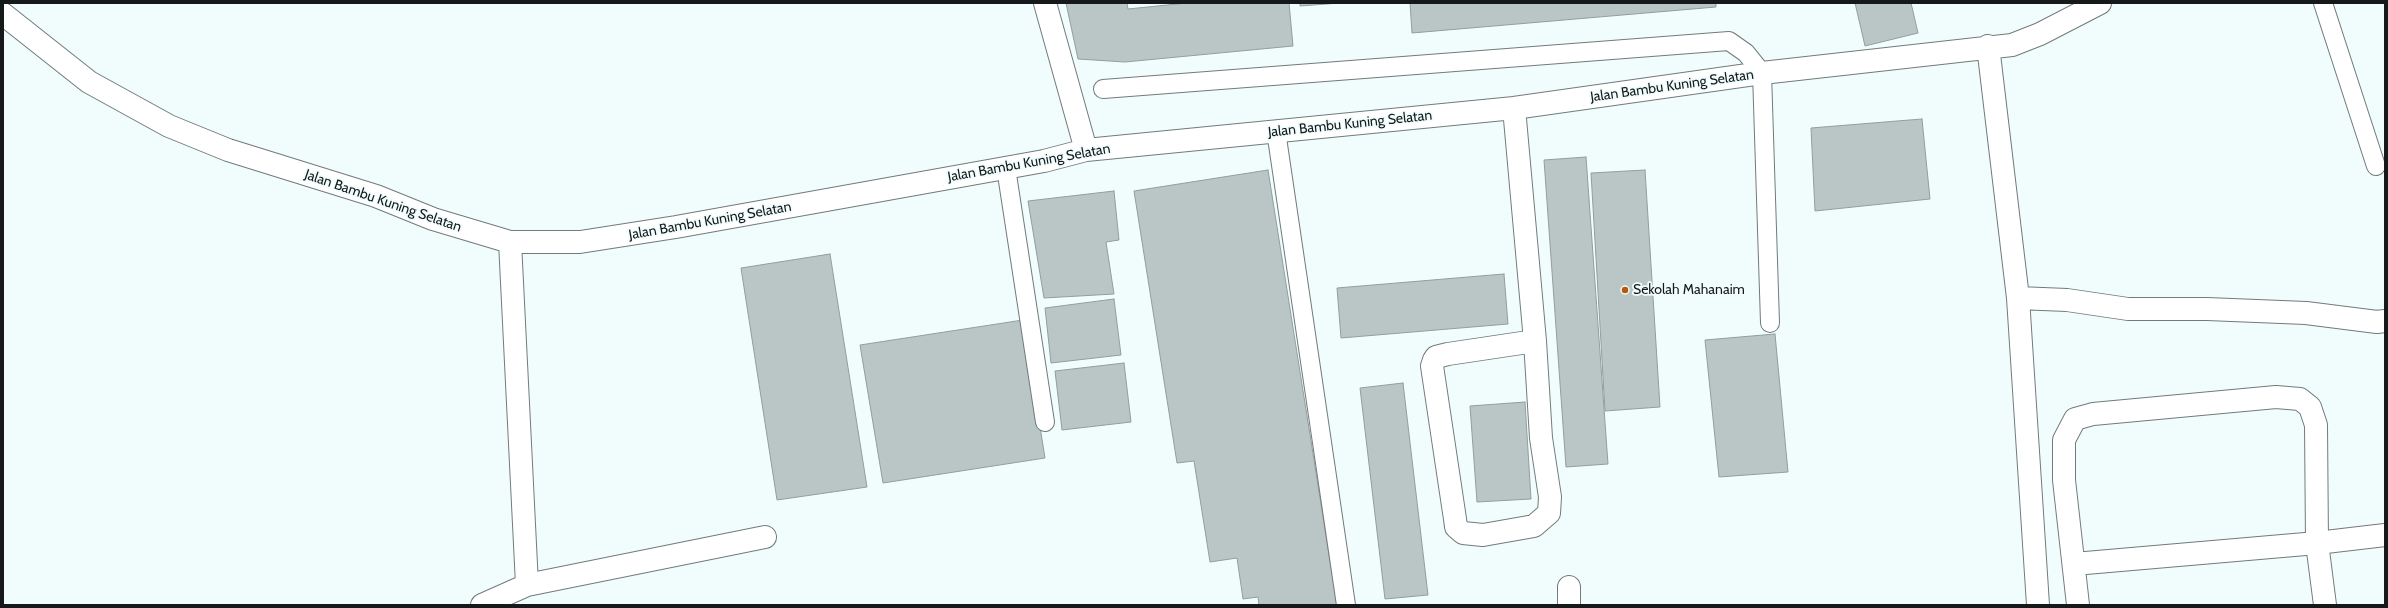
<!DOCTYPE html>
<html>
<head>
<meta charset="utf-8">
<style>
	body { margin:0 }
	#map { position:relative; width:2388px; height:608px; overflow:hidden; background:#f1fdfd; font-family:Cabin,sans-serif }
	canvas { display:block }
	.frame { position:absolute; inset:0; border:4px solid #15191a; pointer-events:none }
</style>
</head>
<body>
<div id="map">
<canvas width="2388" height="608"></canvas>
<div class="frame"></div>
</div>
<script>
const ctx = document.querySelector('canvas').getContext('2d');
ctx.lineJoin = 'round';
function fillPath(path, color) {
  ctx.fillStyle = color;
  ctx.fill(path, 'evenodd');
}
function poly(rows) {
  const path = new Path2D();
  for (const r of rows) {
    path.moveTo(r[0], r[1]);
    for (let i = 2; i < r.length; i += 2) path.lineTo(r[i], r[i + 1]);
  }
  return path;
}
function stroke(path, color, width, dash) {
  ctx.strokeStyle = color;
  ctx.lineWidth = width;
  ctx.lineCap = dash ? 'butt' : 'round';
  ctx.setLineDash(dash || []);
  ctx.stroke(path);
}
function label(font, color, halo, rows, align = 'center') {
  ctx.font = font + ' Cabin,sans-serif';
  ctx.lineWidth = 3.5;
  ctx.setLineDash([]);
  ctx.textBaseline = 'middle';
  ctx.strokeStyle = halo;
  ctx.fillStyle = color;
  for (const [text, x, y, turn = 0] of rows) {
    ctx.save();
    ctx.translate(x, y);
    ctx.rotate((+turn || 0) * Math.PI / 180);
    ctx.textAlign = isNaN(turn) ? turn : align;
    if (halo) ctx.strokeText(text, 0, 0);
    ctx.fillText(text, 0, 0);
    ctx.restore();
  }
}
const building = poly([
	[1127,3,1128,9,1187,3,1289,3,1293,46,1125,62,1078,59,1066,3,1127,3],
	[1300,3,1340,3,1300,6,1300,3],
	[1410,3,1716,3,1716,7,1412,33,1410,3],
	[1855,3,1911,3,1918,33,1865,46,1855,3],
	[1922,119,1930,199,1815,211,1811,128,1922,119],
	[1586,157,1608,464,1566,467,1544,160,1586,157],
	[1268,170,1337,605,1259,605,1258,597,1243,599,1237,558,1210,562,1194,461,1177,463,1134,191,1268,170],
	[1645,170,1660,407,1605,411,1591,173,1645,170],
	[1114,191,1119,240,1106,242,1114,294,1044,298,1028,201,1114,191],
	[830,254,867,487,777,500,741,268,830,254],
	[1504,274,1508,324,1341,338,1337,288,1504,274],
	[1114,299,1121,355,1051,363,1045,308,1114,299],
	[1023,320,1045,458,883,483,860,345,1023,320],
	[1775,334,1788,472,1719,477,1705,340,1775,334],
	[1124,363,1131,422,1062,430,1055,371,1124,363],
	[1403,383,1428,595,1385,599,1360,388,1403,383],
	[1525,402,1531,499,1477,502,1470,406,1525,402]
]);
fillPath(building, '#bac5c5');
stroke(building, '#939d9d', 1);
const service = poly([
	[2323,3,2376,166],
	[1103,89,1729,41,1746,53,1762,73,1770,323],
	[1276,131,1346,605],
	[1006,168,1045,422]
]);
const minor = poly([
	[1045,3,1086,150],
	[3,14,89,82,169,126,228,150,376,196,433,219,510,242,580,242,676,227,1044,161,1086,150,1514,108,1762,73,2012,45,2040,34,2100,3],
	[1988,46,2018,298,2038,605],
	[1514,108,1535,341],
	[510,242,527,585,765,537],
	[2018,298,2067,300,2128,309,2207,309,2306,313,2377,322,2385,321],
	[1535,341,1541,438,1550,497,1549,513,1534,526,1483,535,1463,533,1456,527,1455,519,1432,366,1434,360,1436,357,1448,354,1535,341],
	[2074,564,2317,543,2385,535],
	[1569,587,1569,605],
	[482,605,527,585],
	[2078,605,2064,480,2064,440,2075,419,2093,414,2276,397,2300,399,2310,407,2316,425,2317,543,2325,605]
]);
stroke(service, '#717b7b', 20);
stroke(minor, '#717b7b', 24);
stroke(service, '#fff', 18);
stroke(minor, '#fff', 22);
for (const [x, y, r, color] of [
	[1625,290,4,"#b7580c"]
]) {
  const dot = new Path2D();
  dot.arc(x, y, r, 0, 2 * Math.PI);
  ctx.fillStyle = color;
  ctx.fill(dot);
  stroke(dot, '#f1fdfd', 1.5);
}
label('14px', '#15191a', '#f1fdfd', [
	["Jalan Bambu Kuning Selatan",1672,86,-8],
	["Jalan Bambu Kuning Selatan",1350,124,-6],
	["Jalan Bambu Kuning Selatan",1029,163,-10],
	["Jalan Bambu Kuning Selatan",383,201,19],
	["Jalan Bambu Kuning Selatan",710,221,-10]
]);
label('14px', '#15191a', '#f1fdfd', [
	["Sekolah Mahanaim",1633,290]
], 'left');
</script>
</body>
</html>
